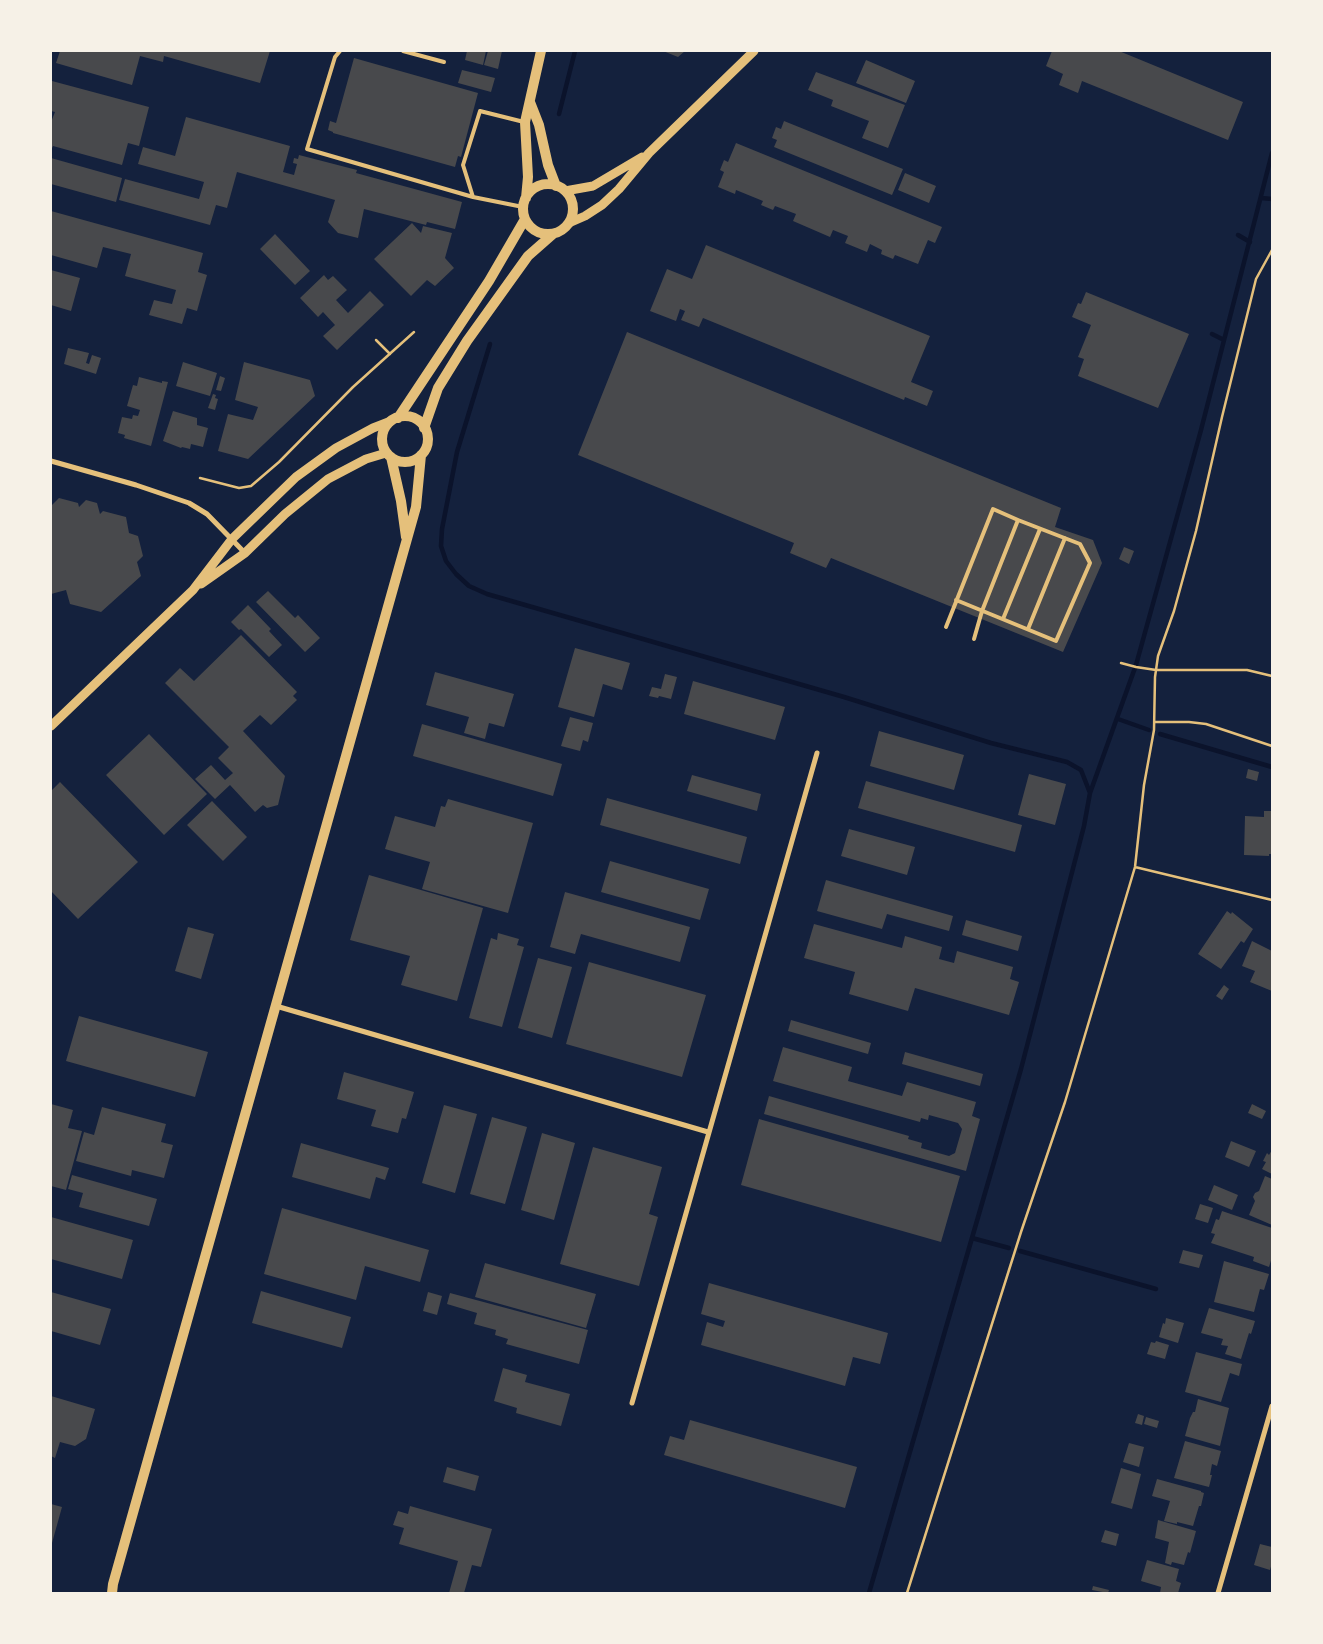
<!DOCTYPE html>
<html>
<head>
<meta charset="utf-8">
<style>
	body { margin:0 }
	#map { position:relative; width:1323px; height:1644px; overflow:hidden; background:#14213d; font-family:"Archivo Narrow",sans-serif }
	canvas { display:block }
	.frame { position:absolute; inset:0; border:52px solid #f6f1e7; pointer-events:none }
</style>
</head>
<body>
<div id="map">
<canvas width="1323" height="1644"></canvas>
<div class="frame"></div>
</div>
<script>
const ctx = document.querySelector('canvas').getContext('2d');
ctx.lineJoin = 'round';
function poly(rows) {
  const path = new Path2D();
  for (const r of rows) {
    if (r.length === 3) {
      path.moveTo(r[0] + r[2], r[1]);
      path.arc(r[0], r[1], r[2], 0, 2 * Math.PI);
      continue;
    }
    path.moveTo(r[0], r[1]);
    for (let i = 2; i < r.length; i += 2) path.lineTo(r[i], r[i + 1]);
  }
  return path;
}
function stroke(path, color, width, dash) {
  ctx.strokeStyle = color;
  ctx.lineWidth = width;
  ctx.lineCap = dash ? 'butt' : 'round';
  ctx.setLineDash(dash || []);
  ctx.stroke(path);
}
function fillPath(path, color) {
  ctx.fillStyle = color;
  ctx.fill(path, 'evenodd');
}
stroke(poly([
	[559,114,575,51],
	[1261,198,1272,199],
	[1238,235,1250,242],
	[1212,334,1224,340],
	[490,344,457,452,442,529,441,546,446,561,456,574,469,586,487,594,844,697,991,743,1067,762,1081,770,1090,793,1084,826,1021,1069,869,1593],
	[1118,719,1149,730],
	[1160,734,1272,767],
	[1090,793,1136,665,1201,430,1272,153],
	[972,1238,1009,1248],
	[1020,1251,1156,1289]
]), '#0b132b', 4.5);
fillPath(poly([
	[60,51,270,51,260,83,164,56,163,62,140,56,132,85,56,63],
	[467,51,486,51,483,65,465,60],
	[488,51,502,51,498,69,484,65],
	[663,51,685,51,678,57],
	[1052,51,1119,51,1243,102,1228,140,1082,81,1078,93,1059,85,1063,74,1046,66],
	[354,58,478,93,461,157,458,156,455,167,333,133,333,132,328,130,330,121,336,123],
	[866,60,915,81,906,103,856,83],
	[462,70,495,78,491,92,458,83],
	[816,72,905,105,888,148,862,138,869,121,831,106,833,100,808,90],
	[52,81,149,107,139,146,128,143,122,165,53,146,51,150,51,122,55,112,51,111],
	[186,117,290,146,283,172,294,175,297,164,293,163,294,158,298,159,299,155,357,170,356,173,462,202,455,229,427,222,426,225,364,209,358,238,338,233,328,222,335,200,237,172,227,208,216,205,210,225,119,200,125,179,199,199,204,182,138,164,143,147,175,156],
	[784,121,903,169,892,195,774,147,777,140,772,138,776,127,781,129],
	[736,143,942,227,935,243,928,240,918,264,895,255,893,259,881,254,882,250,870,244,867,252,845,243,848,236,833,230,830,237,793,221,796,214,775,206,773,210,761,205,763,201,736,190,735,194,718,187,724,172,720,170,724,160,728,162],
	[51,158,122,178,116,202,51,184],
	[905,173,936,186,929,203,898,190],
	[51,211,203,253,198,272,207,275,197,311,187,308,182,324,149,315,154,300,172,304,176,290,125,276,131,254,103,247,97,268,51,255],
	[412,223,421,233,423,226,452,233,445,258,454,268,435,286,427,280,411,296,374,259],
	[275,234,310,271,295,285,260,249],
	[706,245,930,336,911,382,933,391,927,406,905,397,904,400,703,318,699,327,681,320,685,311,680,309,676,321,650,311,667,269,692,279],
	[51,270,80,278,71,311,51,305],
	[324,275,328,280,333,276,347,290,336,300,348,313,370,291,384,305,337,350,323,336,335,325,323,312,318,317,300,298],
	[1086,292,1189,334,1158,408,1078,376,1084,359,1078,357,1091,325,1072,317,1078,303,1081,304],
	[627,332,1061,508,1055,527,1093,540,1102,563,1063,652,831,558,826,568,790,553,794,543,578,455],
	[68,348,89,353,86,363,89,364,92,355,101,358,96,374,64,364],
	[183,362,217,373,210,396,176,386],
	[244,362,310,380,315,396,248,459,218,451,228,414,253,420,258,407,235,400],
	[220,376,225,378,221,391,216,390],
	[139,377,162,383,162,381,168,382,151,446,124,438,125,435,118,433,122,417,132,419,133,415,138,416,140,410,127,406,133,385,137,386],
	[213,394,216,395,215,398,218,399,215,410,208,408],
	[173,411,197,418,197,425,208,428,203,447,191,444,190,449,182,447,181,448,163,441],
	[59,498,78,503,79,507,86,500,97,503,100,514,103,511,126,517,129,533,138,536,143,556,137,562,141,576,101,612,70,604,66,590,51,594,51,506],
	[1124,547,1134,551,1129,564,1119,559],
	[268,591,295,618,298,615,320,638,305,652,256,602],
	[248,605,271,629,269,631,282,645,269,657,241,629,239,630,231,622],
	[241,635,297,692,293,696,297,700,271,725,260,715,243,731,285,776,278,805,267,808,263,805,255,812,230,785,215,799,195,779,211,765,225,780,233,773,218,758,229,747,165,683,180,668,194,681],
	[575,648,630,663,622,690,603,684,594,717,558,707],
	[435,672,514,694,504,727,489,723,485,739,464,733,469,717,426,705],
	[665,674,677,677,671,699,659,696,658,698,649,696,652,687,661,689],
	[693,681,785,707,775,740,684,714],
	[570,717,593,723,588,742,583,740,580,751,561,746],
	[422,724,562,764,553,796,413,756],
	[879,731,964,755,954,790,870,766],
	[149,734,207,794,164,835,106,775],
	[1248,769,1259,772,1257,781,1246,778],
	[1029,774,1066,784,1055,825,1018,815],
	[692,775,761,794,757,811,687,791],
	[866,781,1022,825,1015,852,858,808],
	[60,782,138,862,78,919,51,891,51,791],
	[607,798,747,837,740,864,600,825],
	[448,799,533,823,508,913,422,889,430,862,385,849,395,816,435,827,441,806,445,807],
	[212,801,247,837,223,861,187,825],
	[1264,811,1272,811,1272,854,1269,854,1269,856,1244,855,1245,816,1264,817],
	[849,829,915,847,907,875,841,856],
	[610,861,709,889,700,920,601,892],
	[369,875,483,908,457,1001,401,985,410,956,350,940],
	[826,880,953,916,949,931,887,914,882,929,817,911],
	[565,892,690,927,680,962,581,934,575,954,550,947],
	[1227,911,1231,914,1232,912,1253,929,1244,943,1241,941,1221,969,1198,954],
	[966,920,1022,936,1018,951,962,935],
	[814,924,902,948,905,936,942,947,939,959,954,963,957,951,1013,967,1010,979,1019,982,1009,1015,915,988,908,1011,849,994,855,972,804,958],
	[188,927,214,934,201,979,175,971],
	[498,933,519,939,517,945,524,947,502,1027,469,1018,491,938,497,940],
	[1252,941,1272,951,1272,991,1250,982,1255,971,1242,966],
	[538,958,572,967,552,1038,518,1028],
	[589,962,706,995,682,1077,566,1044],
	[1224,985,1229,989,1222,1000,1216,996],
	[79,1016,208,1052,195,1097,66,1061],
	[791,1020,871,1043,868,1054,788,1031],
	[783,1047,852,1067,848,1081,902,1096,907,1082,976,1102,972,1116,980,1119,966,1171,764,1114,769,1096,909,1136,908,1139,922,1143,921,1148,949,1156,955,1153,962,1129,958,1123,929,1115,928,1120,921,1118,920,1122,773,1081],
	[905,1052,983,1074,980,1086,902,1064],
	[344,1072,414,1092,406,1119,402,1118,398,1133,371,1126,376,1110,337,1099],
	[51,1104,73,1110,68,1128,82,1131,66,1190,51,1186],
	[1252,1104,1266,1111,1262,1119,1248,1113],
	[444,1105,477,1114,455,1193,422,1183],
	[102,1107,166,1124,161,1142,173,1145,164,1178,132,1170,131,1176,76,1161,84,1132,94,1135],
	[492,1117,527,1127,505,1204,470,1194],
	[759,1119,960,1176,941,1242,741,1185],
	[542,1133,575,1143,554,1220,521,1210],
	[1231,1141,1256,1151,1249,1167,1225,1157],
	[301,1143,389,1168,385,1180,376,1177,370,1199,292,1177],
	[593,1147,662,1167,649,1214,658,1217,639,1286,560,1264],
	[1272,1150,1272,1174,1262,1169,1266,1162,1263,1161,1267,1153,1269,1155],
	[72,1175,157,1199,149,1226,79,1207,83,1193,68,1189],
	[1265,1176,1272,1179,1272,1225,1249,1215,1255,1201,1253,1197,1255,1193,1259,1191],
	[1214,1185,1238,1195,1232,1210,1208,1200],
	[1200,1204,1213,1208,1208,1223,1195,1219],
	[282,1208,429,1250,420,1282,365,1266,356,1300,264,1274],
	[1222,1211,1272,1228,1272,1257,1269,1267,1253,1261,1254,1257,1211,1243,1215,1234,1211,1233,1216,1219,1219,1220],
	[51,1217,133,1240,122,1279,51,1259],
	[1183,1250,1203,1255,1199,1268,1179,1263],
	[1224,1261,1269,1274,1264,1290,1260,1289,1254,1312,1214,1302],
	[485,1263,596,1294,586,1328,475,1297],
	[709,1283,888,1333,880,1364,853,1357,845,1386,701,1345,707,1322,723,1327,725,1321,701,1314],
	[261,1291,351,1317,342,1348,252,1323],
	[51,1292,111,1309,100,1345,51,1331],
	[428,1292,442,1296,437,1315,423,1311],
	[450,1293,588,1330,579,1364,506,1344,508,1339,495,1335,496,1330,474,1324,477,1313,447,1304],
	[1209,1308,1255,1321,1251,1334,1249,1333,1241,1359,1225,1354,1228,1346,1221,1345,1223,1339,1201,1333],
	[1166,1318,1184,1323,1178,1343,1159,1337,1163,1323,1165,1324],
	[1156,1341,1169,1345,1165,1359,1147,1354,1151,1342,1155,1343],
	[1196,1352,1242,1364,1239,1376,1230,1373,1221,1402,1185,1392],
	[503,1368,527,1375,525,1382,570,1394,561,1426,516,1413,517,1408,494,1401],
	[51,1396,95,1409,86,1439,75,1446,60,1442,55,1458,51,1456],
	[1198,1399,1229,1408,1220,1446,1185,1436,1190,1418,1193,1412,1195,1412],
	[1138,1414,1144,1416,1142,1425,1135,1423],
	[1146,1417,1159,1421,1157,1428,1144,1424],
	[690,1420,857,1467,845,1508,664,1455,670,1436,684,1440],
	[1185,1441,1221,1451,1217,1466,1212,1464,1210,1475,1212,1475,1209,1487,1174,1478],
	[1129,1443,1144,1447,1139,1467,1123,1462],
	[447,1467,479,1476,475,1491,443,1482],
	[1121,1468,1141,1474,1132,1509,1111,1503],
	[1157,1479,1201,1491,1201,1492,1204,1493,1201,1506,1199,1506,1193,1526,1177,1522,1177,1524,1164,1521,1170,1501,1152,1496],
	[51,1504,62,1507,52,1543,51,1543],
	[410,1506,492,1529,481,1567,472,1565,464,1593,449,1593,458,1561,399,1544,404,1528,393,1525,398,1511,408,1514],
	[1158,1520,1196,1531,1190,1553,1188,1552,1184,1565,1172,1562,1171,1565,1165,1563,1169,1542,1155,1538],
	[1105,1530,1119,1534,1116,1546,1101,1542],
	[1260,1544,1272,1547,1272,1563,1270,1570,1254,1565],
	[1147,1560,1179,1569,1176,1581,1181,1583,1178,1593,1160,1593,1161,1587,1141,1581],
	[1093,1586,1109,1590,1108,1593,1092,1590]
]), '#48494c');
stroke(poly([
	[376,340,390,354],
	[200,478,239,488,251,486,279,462,353,387,414,332],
	[1121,663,1136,667,1156,670,1247,670,1272,676],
	[1155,722,1189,722,1206,724,1272,746],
	[1135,867,1272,900],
	[907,1593,1021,1232,1065,1102,1135,867,1144,785,1154,730,1155,677,1158,656,1174,611,1196,531,1222,417,1256,279,1272,250]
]), '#e5c07b', 2.5);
stroke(poly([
	[340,51,335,57,307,149,473,197,523,207],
	[403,51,444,62],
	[473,197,463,165,480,111,524,122],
	[956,600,1056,641,1090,563,1080,544,1018,520],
	[1003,619,1040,529],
	[946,627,993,509,1018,520,982,611,974,639],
	[1028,629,1065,538]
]), '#e5c07b', 4);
stroke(poly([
	[51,461,136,485,189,503,207,514,245,553],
	[276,1006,708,1132],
	[632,1403,817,753],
	[1218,1593,1272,1406]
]), '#e5c07b', 5);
stroke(poly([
	[565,191,593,186,642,157],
	[569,223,585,216,602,205,619,189,649,153,754,51],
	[201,584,245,553,285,514,328,479,366,459,386,453],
	[51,726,193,590,232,539,296,477,336,448,373,428,391,421]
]), '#e5c07b', 9);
stroke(poly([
	[530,102,539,125,548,165,556,186],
	[548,209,25],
	[526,198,528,177,525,122,541,51],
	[405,439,23],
	[398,418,489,281,525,219],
	[424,428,438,388,467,341,528,256,553,234],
	[391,457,401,501,406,537],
	[112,1593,113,1584,416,507,421,455]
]), '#e5c07b', 10);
</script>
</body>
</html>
